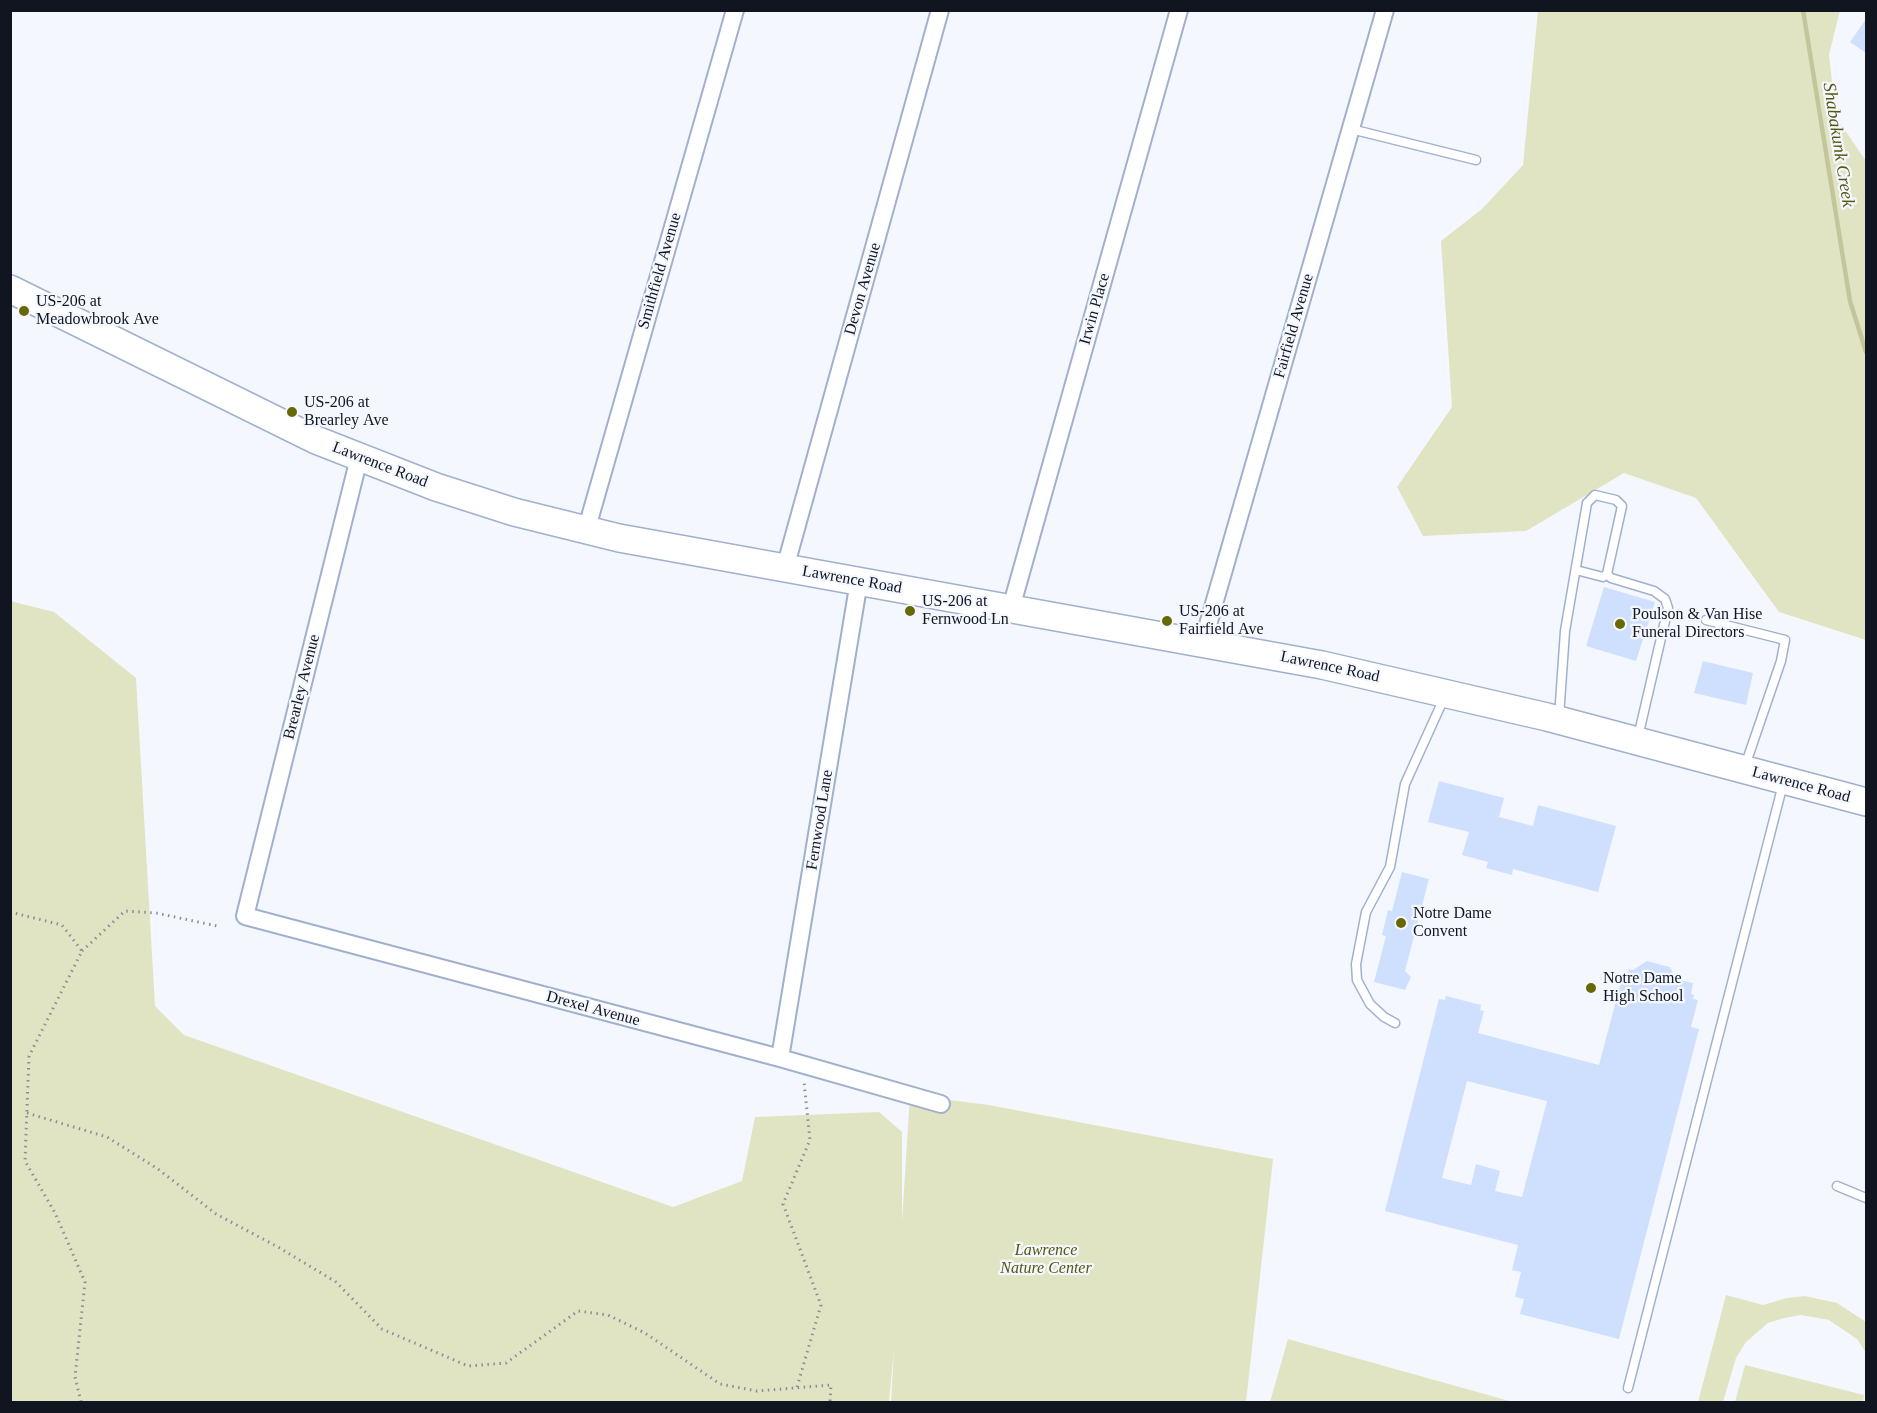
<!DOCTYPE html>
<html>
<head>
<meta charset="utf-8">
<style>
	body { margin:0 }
	#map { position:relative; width:1877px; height:1413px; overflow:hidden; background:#f4f8fe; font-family:"Times New Roman",serif }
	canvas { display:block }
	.frame { position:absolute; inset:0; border:12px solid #101520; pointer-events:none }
</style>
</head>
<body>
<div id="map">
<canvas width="1877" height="1413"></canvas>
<div class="frame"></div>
</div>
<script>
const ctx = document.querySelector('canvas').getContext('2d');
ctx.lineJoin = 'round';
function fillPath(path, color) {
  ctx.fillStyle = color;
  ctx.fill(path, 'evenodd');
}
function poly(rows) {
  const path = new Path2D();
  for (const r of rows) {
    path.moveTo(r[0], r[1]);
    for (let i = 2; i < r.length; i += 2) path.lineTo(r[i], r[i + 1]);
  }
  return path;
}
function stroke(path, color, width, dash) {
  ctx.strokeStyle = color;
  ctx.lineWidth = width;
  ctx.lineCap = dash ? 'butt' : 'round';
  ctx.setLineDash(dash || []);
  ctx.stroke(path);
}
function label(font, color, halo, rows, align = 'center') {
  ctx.font = font + ' "Times New Roman",serif';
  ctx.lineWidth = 4.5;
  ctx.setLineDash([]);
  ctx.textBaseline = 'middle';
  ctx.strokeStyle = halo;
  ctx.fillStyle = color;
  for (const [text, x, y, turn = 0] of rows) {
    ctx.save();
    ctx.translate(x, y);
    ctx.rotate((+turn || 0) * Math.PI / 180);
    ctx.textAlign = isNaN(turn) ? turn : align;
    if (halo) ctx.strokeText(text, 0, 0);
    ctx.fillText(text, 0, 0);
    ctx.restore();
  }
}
fillPath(poly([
	[1538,11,1840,11,1829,55,1836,117,1866,161,1866,640,1779,612,1696,498,1624,473,1526,531,1423,536,1397,487,1452,407,1441,241,1482,209,1523,165],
	[10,601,54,612,136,678,155,1006,184,1035,673,1207,742,1181,755,1117,879,1112,902,1132,902,1222,910,1095,989,1105,1273,1159,1246,1402,891,1402,894,1349,889,1402,11,1402],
	[1726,1295,1763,1305,1787,1298,1805,1296,1837,1303,1866,1322,1866,1353,1857,1339,1829,1320,1801,1315,1784,1318,1768,1323,1746,1342,1736,1358,1723,1402,1698,1402],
	[1288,1339,1513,1402,1270,1402],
	[1745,1365,1864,1395,1863,1402,1735,1402]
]), '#e1e4c3');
stroke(poly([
	[1803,10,1850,301,1866,352]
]), '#c3c69a', 4.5);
fillPath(poly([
	[1866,19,1866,53,1850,42],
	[1604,587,1655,602,1636,661,1586,646],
	[1703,661,1753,673,1746,705,1694,693],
	[1439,781,1504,798,1499,817,1533,826,1538,805,1616,826,1598,892,1513,869,1512,875,1486,868,1488,862,1462,855,1469,832,1428,822],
	[1402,872,1429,879,1405,971,1411,977,1405,990,1374,982,1386,936,1382,935,1388,910,1392,911],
	[1647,961,1670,967,1676,979,1693,983,1691,994,1694,995,1693,999,1698,1000,1691,1027,1699,1029,1619,1339,1520,1314,1524,1299,1515,1297,1521,1272,1512,1270,1518,1245,1385,1211,1439,999,1445,1000,1446,996,1481,1005,1480,1010,1484,1011,1478,1033,1599,1065,1621,982,1625,983,1629,969,1633,970],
	[1467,1081,1547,1101,1522,1197,1495,1191,1500,1171,1476,1164,1471,1185,1442,1178]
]), '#cfdffe');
const lane = poly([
	[1351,129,1476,160],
	[1607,574,1611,578,1654,591,1665,599,1668,608,1638,737],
	[1706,620,1785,640,1781,661,1745,766],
	[1559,717,1565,631,1587,503,1595,495,1616,500,1622,506,1607,574,1603,577,1576,570],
	[1395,1023,1384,1017,1370,1004,1357,980,1356,964,1366,912,1390,867,1405,784,1445,696],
	[1837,1186,1866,1198],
	[1628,1388,1783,784]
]);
const street = poly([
	[359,458,245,916,780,1058,941,1104],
	[586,531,735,10],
	[785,568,940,10],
	[1011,608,1179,10],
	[1203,642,1385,10],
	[780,1058,859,581]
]);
const primary = poly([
	[10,289,316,440,436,487,514,512,619,538,1322,665,1547,717,1866,802]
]);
stroke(lane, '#a0b0cd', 11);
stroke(street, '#a0b0cd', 20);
stroke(primary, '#a0b0cd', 30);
stroke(poly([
	[10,912,62,925,82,951,29,1056,25,1161,55,1213,85,1282,75,1377,81,1402],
	[82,951,125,911,156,913,217,926],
	[27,1113,107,1137,158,1169,216,1214,278,1247,336,1282,382,1329,468,1366,506,1363,578,1311,608,1315,645,1333,720,1384,757,1391,831,1385,830,1402],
	[797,1387,821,1305,783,1204,810,1140,804,1082]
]), '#8a8e97', 3, [1.5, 4.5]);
stroke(lane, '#fff', 8);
stroke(street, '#fff', 16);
stroke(primary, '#fff', 27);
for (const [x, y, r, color] of [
	[24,311,6,"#676907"],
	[292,412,6,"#676907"],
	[910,611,6,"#676907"],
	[1167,621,6,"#676907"],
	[1620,624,6,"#676907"],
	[1401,923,6,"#676907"],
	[1591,988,6,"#676907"]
]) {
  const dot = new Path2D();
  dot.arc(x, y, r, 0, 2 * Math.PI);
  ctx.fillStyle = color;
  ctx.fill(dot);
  stroke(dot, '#f4f8fe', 2);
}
label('16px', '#101520', '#f4f8fe', [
	["Smithfield Avenue",660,271,-74],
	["Devon Avenue",863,289,-74],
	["Irwin Place",1095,309,-74],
	["Fairfield Avenue",1294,326,-74],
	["Lawrence Road",380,465,21],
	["Lawrence Road",852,580,10],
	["Lawrence Road",1330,667,12],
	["Brearley Avenue",302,687,-76],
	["Lawrence Road",1801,785,15],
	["Fernwood Lane",820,820,-81],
	["Drexel Avenue",593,1009,15]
]);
label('16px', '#101520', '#f4f8fe', [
	["US-206 at",36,302],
	["Meadowbrook Ave",36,320],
	["US-206 at",304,403],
	["Brearley Ave",304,421],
	["US-206 at",922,602],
	["Fernwood Ln",922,620],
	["US-206 at",1179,612],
	["Fairfield Ave",1179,630],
	["Poulson & Van Hise",1632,615],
	["Funeral Directors",1632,633],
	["Notre Dame",1413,914],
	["Convent",1413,932],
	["Notre Dame",1603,979],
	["High School",1603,997]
], 'left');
label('italic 16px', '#54560d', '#f4f8fe', [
	["Lawrence",1046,1251],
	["Nature Center",1046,1269]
]);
label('italic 18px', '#55570e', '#f4f8fe', [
	["Shabakunk Creek",1838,145,81]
]);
</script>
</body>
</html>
